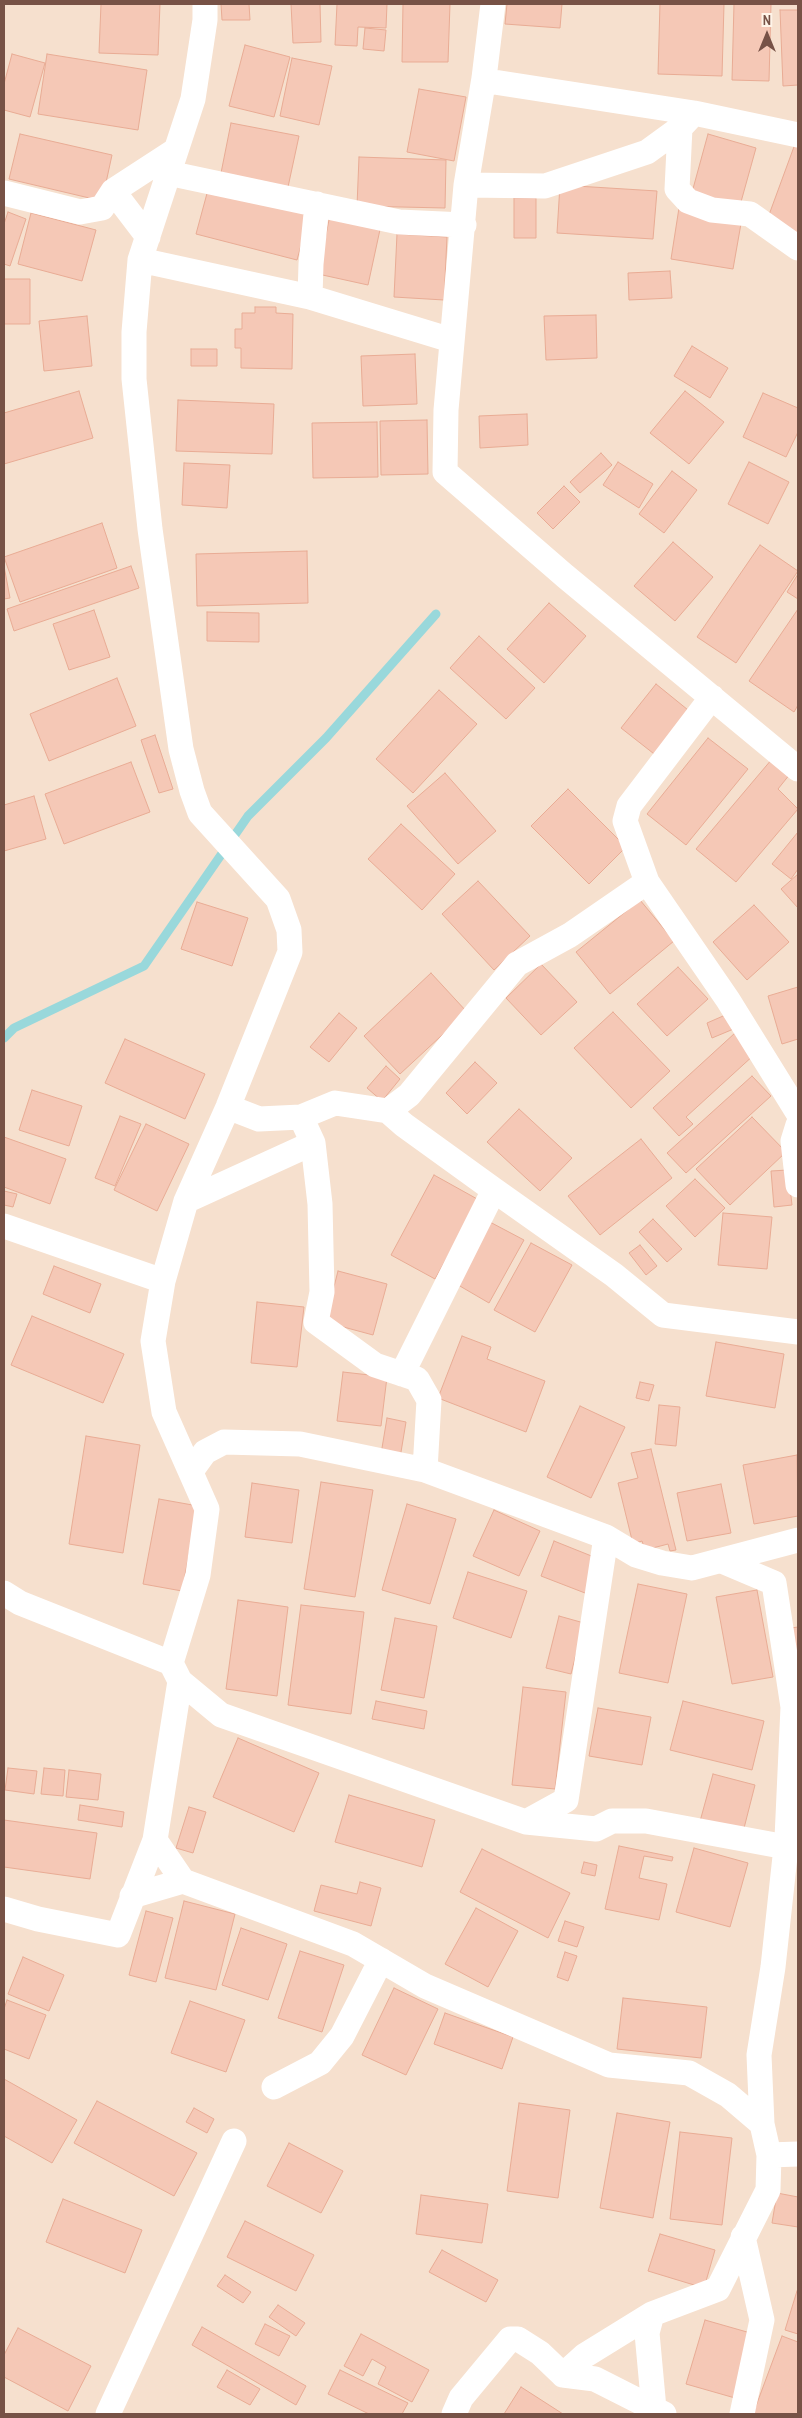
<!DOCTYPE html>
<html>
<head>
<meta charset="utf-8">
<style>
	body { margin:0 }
	#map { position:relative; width:802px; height:2418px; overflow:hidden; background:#feefe0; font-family:"Archivo Narrow",sans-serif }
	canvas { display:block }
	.frame { position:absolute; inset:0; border:5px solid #775246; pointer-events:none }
	.north { position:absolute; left:742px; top:10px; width:50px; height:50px; -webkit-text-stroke:4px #fff4e8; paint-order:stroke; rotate:0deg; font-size:14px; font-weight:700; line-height:20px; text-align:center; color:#775246 }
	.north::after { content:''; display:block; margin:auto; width:18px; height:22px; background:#775246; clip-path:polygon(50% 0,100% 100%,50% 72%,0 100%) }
</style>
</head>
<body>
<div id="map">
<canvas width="802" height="2418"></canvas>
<div class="frame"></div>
<div class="north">N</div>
</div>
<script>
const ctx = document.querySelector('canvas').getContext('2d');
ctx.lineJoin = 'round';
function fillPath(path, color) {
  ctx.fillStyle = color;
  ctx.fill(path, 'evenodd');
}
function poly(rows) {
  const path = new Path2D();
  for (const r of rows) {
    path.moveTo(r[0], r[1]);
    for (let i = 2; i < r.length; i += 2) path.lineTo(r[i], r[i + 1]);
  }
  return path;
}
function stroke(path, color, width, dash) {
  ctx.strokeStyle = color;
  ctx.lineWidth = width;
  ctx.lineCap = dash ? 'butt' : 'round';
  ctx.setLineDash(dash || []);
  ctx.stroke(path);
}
fillPath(poly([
	[4,4,798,4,798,2414,4,2414]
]), '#f6e0ce');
stroke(poly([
	[4,1038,14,1028,144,966,248,816,326,738,436,614]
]), '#99d8db', 9);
const building = poly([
	[101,4,160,4,158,55,99,53,101,4],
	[221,4,249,4,250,20,222,20,221,4],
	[291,4,320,4,321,42,293,43,291,4],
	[337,4,387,4,386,28,358,27,357,46,335,45,337,4],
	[403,4,450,4,448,62,402,62,403,4],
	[507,4,562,4,560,28,505,24,507,4],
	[660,4,724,4,722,76,658,74,660,4],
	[734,4,771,4,769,81,732,80,734,4],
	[780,10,798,10,798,85,783,86,780,10],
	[365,28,386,30,384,51,363,49,365,28],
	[245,45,290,57,274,117,229,106,245,45],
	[12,54,45,63,30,117,4,110,4,84,12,54],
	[47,54,147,70,138,130,38,114,47,54],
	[292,58,332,66,319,125,280,116,292,58],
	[419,89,466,97,454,161,407,152,419,89],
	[231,123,299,136,288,187,221,173,231,123],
	[20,134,112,155,102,201,9,179,20,134],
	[708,134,756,148,739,209,691,196,708,134],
	[795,144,798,145,798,235,766,223,795,144],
	[359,157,446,160,445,208,357,206,359,157],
	[560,185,657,191,653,239,557,233,560,185],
	[209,186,310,213,297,260,196,234,209,186],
	[514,198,536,198,536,238,514,238,514,198],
	[679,208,742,218,733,269,671,259,679,208],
	[8,212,26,219,10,266,4,264,4,224,8,212],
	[31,213,96,230,82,281,18,264,31,213],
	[330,215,381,225,368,285,318,274,330,215],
	[397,234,447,237,444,300,394,297,397,234],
	[670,271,672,298,629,300,628,273,670,271],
	[4,279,30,279,30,324,4,324,4,279],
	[255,307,276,307,276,313,293,314,292,369,241,368,241,348,235,348,235,329,242,329,242,313,255,313,255,307],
	[596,315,597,358,546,360,544,316,596,315],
	[87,316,92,366,44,371,39,321,87,316],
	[692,346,728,368,710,398,674,376,692,346],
	[191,349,217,349,217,366,191,366,191,349],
	[415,354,417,404,363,406,361,356,415,354],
	[79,391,93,438,4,464,4,413,79,391],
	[685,391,724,422,689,464,650,433,685,391],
	[763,393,798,408,798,432,786,457,743,437,763,393],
	[178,400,274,404,272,454,176,451,178,400],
	[527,414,528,445,480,448,479,416,527,414],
	[427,420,428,474,381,475,380,421,427,420],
	[377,422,378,477,313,478,312,423,377,422],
	[601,453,612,465,580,493,570,482,601,453],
	[618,462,653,484,639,508,603,485,618,462],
	[749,462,789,482,768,524,728,504,749,462],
	[184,463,230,465,227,508,182,505,184,463],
	[672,471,697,490,664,533,639,514,672,471],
	[564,486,580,502,553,529,537,513,564,486],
	[102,523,117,568,20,602,4,557,102,523],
	[673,542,713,577,675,621,634,586,673,542],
	[760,545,798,571,736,663,697,637,760,545],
	[307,551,308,603,197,606,196,554,307,551],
	[4,566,10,598,4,599,4,566],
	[131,566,139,588,14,631,7,609,131,566],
	[798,574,798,599,787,592,798,574],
	[549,603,586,636,544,683,507,649,549,603],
	[798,609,798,705,794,712,749,681,798,609],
	[94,610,110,657,69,670,53,624,94,610],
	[207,612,259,613,259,642,207,641,207,612],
	[479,636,535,688,506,719,450,668,479,636],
	[117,678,136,726,49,761,30,714,117,678],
	[656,684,693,714,658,757,621,728,656,684],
	[439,690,477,724,413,793,376,759,439,690],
	[155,735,173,789,159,793,141,740,155,735],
	[708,738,748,769,686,845,647,814,708,738],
	[772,759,790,774,778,789,798,809,736,882,696,849,772,759],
	[131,762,150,812,64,844,45,794,131,762],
	[445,773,496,831,458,864,407,806,445,773],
	[568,789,626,847,589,884,531,826,568,789],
	[34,796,46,839,4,851,4,805,34,796],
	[401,824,455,874,422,910,368,859,401,824],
	[798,832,798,869,791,879,772,864,798,832],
	[798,874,798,908,781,889,798,874],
	[478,881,530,936,494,970,442,914,478,881],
	[640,900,674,941,610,994,576,952,640,900],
	[197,902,248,918,232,966,181,949,197,902],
	[754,905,789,942,747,980,713,942,754,905],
	[541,964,577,1002,541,1035,506,998,541,964],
	[678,967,708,999,667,1036,637,1004,678,967],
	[431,973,467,1012,400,1074,364,1036,431,973],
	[798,987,798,1039,782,1044,768,996,798,987],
	[613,1012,670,1071,631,1108,574,1048,613,1012],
	[339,1013,357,1028,329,1062,310,1047,339,1013],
	[730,1013,736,1028,712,1038,707,1023,730,1013],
	[735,1033,755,1054,686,1117,693,1124,679,1136,653,1108,735,1033],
	[125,1039,205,1074,185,1119,105,1083,125,1039],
	[475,1062,497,1083,467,1114,446,1093,475,1062],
	[386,1066,400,1079,382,1101,367,1088,386,1066],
	[752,1076,771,1096,686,1173,667,1153,752,1076],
	[32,1090,82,1106,69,1146,19,1130,32,1090],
	[519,1109,572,1158,540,1191,487,1142,519,1109],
	[120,1116,141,1124,115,1186,95,1178,120,1116],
	[752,1117,786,1152,730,1205,696,1169,752,1117],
	[146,1124,189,1144,157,1211,114,1190,146,1124],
	[4,1137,66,1159,50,1204,4,1187,4,1137],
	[641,1139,672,1178,600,1235,568,1196,641,1139],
	[788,1170,792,1205,774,1207,771,1171,788,1170],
	[434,1175,479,1200,435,1279,391,1255,434,1175],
	[695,1179,725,1208,695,1237,666,1206,695,1179],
	[4,1191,17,1194,13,1207,4,1205,4,1191],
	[723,1213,772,1217,767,1269,718,1265,723,1213],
	[653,1219,682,1249,667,1262,639,1232,653,1219],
	[488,1221,524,1240,489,1303,453,1282,488,1221],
	[531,1243,572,1265,535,1332,494,1310,531,1243],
	[640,1245,657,1266,646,1275,629,1253,640,1245],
	[54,1266,101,1284,90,1313,43,1294,54,1266],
	[338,1271,387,1284,373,1335,325,1322,338,1271],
	[257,1302,304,1307,297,1367,251,1363,257,1302],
	[32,1316,124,1354,103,1403,11,1365,32,1316],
	[462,1336,491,1347,487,1359,545,1381,526,1432,438,1398,462,1336],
	[716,1342,784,1354,775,1408,706,1396,716,1342],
	[343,1372,387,1377,381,1426,337,1421,343,1372],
	[640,1382,654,1385,649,1401,636,1398,640,1382],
	[659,1405,680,1407,676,1446,655,1444,659,1405],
	[580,1406,625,1427,591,1498,547,1477,580,1406],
	[387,1418,406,1422,400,1458,381,1454,387,1418],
	[86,1436,140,1445,123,1553,69,1544,86,1436],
	[651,1449,676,1550,670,1551,668,1544,645,1550,642,1541,633,1544,618,1483,638,1478,631,1453,651,1449],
	[797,1455,798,1516,754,1524,743,1465,797,1455],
	[321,1482,373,1490,355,1597,304,1589,321,1482],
	[252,1483,299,1490,292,1543,245,1537,252,1483],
	[721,1484,731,1533,687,1541,677,1493,721,1484],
	[159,1499,198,1506,182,1591,143,1584,159,1499],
	[407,1504,456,1519,430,1604,382,1590,407,1504],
	[494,1510,540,1531,519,1576,473,1556,494,1510],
	[554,1541,599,1559,585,1593,541,1576,554,1541],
	[468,1572,527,1591,511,1638,453,1618,468,1572],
	[638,1584,687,1594,668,1683,619,1673,638,1584],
	[757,1590,773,1677,732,1684,716,1597,757,1590],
	[238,1600,288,1607,277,1696,226,1689,238,1600],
	[301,1605,364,1612,351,1714,288,1705,301,1605],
	[559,1616,584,1623,571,1674,546,1668,559,1616],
	[395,1618,437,1626,424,1698,381,1690,395,1618],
	[798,1627,798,1682,791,1628,798,1627],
	[523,1687,566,1692,555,1789,512,1785,523,1687],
	[376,1701,427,1711,424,1729,372,1719,376,1701],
	[683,1701,764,1721,752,1770,670,1750,683,1701],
	[598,1708,651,1717,642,1765,589,1756,598,1708],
	[238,1738,319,1773,294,1832,213,1797,238,1738],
	[8,1768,37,1771,34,1794,5,1790,8,1768],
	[44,1768,65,1770,63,1796,41,1794,44,1768],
	[69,1770,101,1774,98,1800,66,1797,69,1770],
	[713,1774,755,1785,742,1836,699,1825,713,1774],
	[349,1795,435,1820,422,1867,335,1842,349,1795],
	[80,1805,124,1812,122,1827,78,1820,80,1805],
	[189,1807,206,1812,193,1853,176,1848,189,1807],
	[4,1820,97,1833,90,1879,4,1867,4,1820],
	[619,1846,673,1857,672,1861,644,1856,639,1878,667,1884,659,1920,605,1909,619,1846],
	[694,1848,748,1863,730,1927,676,1912,694,1848],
	[482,1849,570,1893,548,1938,460,1892,482,1849],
	[584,1862,597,1865,595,1876,581,1873,584,1862],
	[360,1882,381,1888,371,1926,314,1911,321,1885,357,1894,360,1882],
	[184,1901,235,1914,216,1990,165,1978,184,1901],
	[476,1908,518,1931,488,1987,445,1964,476,1908],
	[146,1911,173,1918,156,1982,129,1975,146,1911],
	[565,1921,584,1927,577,1947,558,1941,565,1921],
	[241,1928,287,1944,268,2000,222,1985,241,1928],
	[300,1951,344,1965,322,2032,278,2018,300,1951],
	[565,1952,577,1956,568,1981,557,1977,565,1952],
	[23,1957,64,1975,49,2011,8,1994,23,1957],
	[394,1988,438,2009,406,2075,362,2055,394,1988],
	[623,1998,707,2007,701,2058,617,2049,623,1998],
	[7,2000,46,2015,29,2059,4,2049,4,2009,7,2000],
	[190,2001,245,2020,226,2072,171,2053,190,2001],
	[445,2013,513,2037,502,2069,434,2044,445,2013],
	[4,2079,77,2120,52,2163,4,2136,4,2079],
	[97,2101,197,2153,174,2196,74,2143,97,2101],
	[519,2103,570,2110,558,2198,507,2191,519,2103],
	[194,2108,214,2119,207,2133,186,2122,194,2108],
	[617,2113,670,2122,653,2218,600,2208,617,2113],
	[680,2132,732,2138,722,2225,670,2219,680,2132],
	[289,2143,343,2171,321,2213,267,2186,289,2143],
	[777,2193,798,2197,798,2227,772,2223,777,2193],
	[421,2195,488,2204,482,2243,416,2234,421,2195],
	[63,2199,142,2230,125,2273,46,2242,63,2199],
	[245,2221,314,2255,296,2291,227,2257,245,2221],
	[660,2234,715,2250,704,2288,648,2271,660,2234],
	[442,2250,498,2280,486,2302,429,2272,442,2250],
	[225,2275,251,2292,243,2303,217,2286,225,2275],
	[797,2291,798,2291,798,2334,785,2330,797,2291],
	[278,2305,305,2323,296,2336,269,2317,278,2305],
	[705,2320,754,2334,735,2398,686,2384,705,2320],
	[265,2324,290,2336,279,2356,255,2344,265,2324],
	[202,2327,306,2386,296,2405,192,2345,202,2327],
	[18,2328,91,2366,68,2411,4,2377,4,2355,18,2328],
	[361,2334,429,2370,412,2402,378,2384,386,2367,372,2359,363,2376,344,2366,361,2334],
	[782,2336,798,2342,798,2414,753,2414,782,2336],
	[227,2370,260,2389,250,2405,217,2387,227,2370],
	[340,2370,408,2403,402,2414,369,2414,328,2394,340,2370],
	[521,2387,563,2414,504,2414,521,2387]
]);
fillPath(building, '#f5c8b6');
stroke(building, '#e9ac95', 1);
stroke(poly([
	[493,4,484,78,466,185,446,410,445,472,565,576,798,769],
	[484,78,494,82,694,113,798,135],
	[680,128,677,189,688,201,712,210,750,214,798,248],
	[168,173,399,222,464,225],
	[466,185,545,186,647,152,680,128,694,113],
	[113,191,148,237],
	[4,193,80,212,102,208,113,191,176,150],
	[140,260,310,297,451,340],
	[310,297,311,264,317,204],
	[712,697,629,806,625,821,647,882,728,1000,798,1113],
	[228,1107,259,1119,301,1117],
	[388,1111,409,1095,517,964,570,935,647,882],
	[798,1125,793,1141,798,1185],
	[313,1143,320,1204,322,1292,316,1322,375,1365,417,1379,429,1400,425,1470],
	[186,1201,313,1143,301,1117,335,1103,388,1111,404,1125,494,1190,614,1275,663,1315,798,1332],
	[4,1226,163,1281],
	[402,1374,494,1190],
	[192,1470,205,1452,224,1442,300,1444,425,1470,606,1537,636,1555,662,1563,692,1568,798,1540],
	[4,1593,20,1603,171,1663],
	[180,1681,221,1715,526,1822,596,1829,612,1821,646,1821,786,1847],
	[526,1822,566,1800,606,1537],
	[155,1840,183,1881,353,1944,425,1986,609,2065,689,2073,728,2095,762,2124],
	[132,1896,183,1881],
	[4,1909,38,1919,118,1935,155,1840,180,1681,171,1663,198,1575,207,1509,164,1412,153,1341,163,1281,186,1201,228,1107,290,952,289,930,278,899,200,813,192,791,181,749,150,529,134,379,134,332,140,260,193,99,205,20,205,4],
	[274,2087,320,2063,342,2036,381,1960],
	[769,2155,798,2154],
	[652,2314,647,2333,654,2409],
	[563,2375,584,2356,652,2314,718,2289,768,2190,769,2155,762,2124,759,2055,773,1967,787,1838,793,1707,774,1583,722,1561],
	[108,2414,234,2141],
	[454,2414,461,2398,510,2339,518,2339,540,2353,563,2375,595,2379,664,2414],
	[742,2414,762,2320,743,2237]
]), '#fff', 25);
</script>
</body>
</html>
